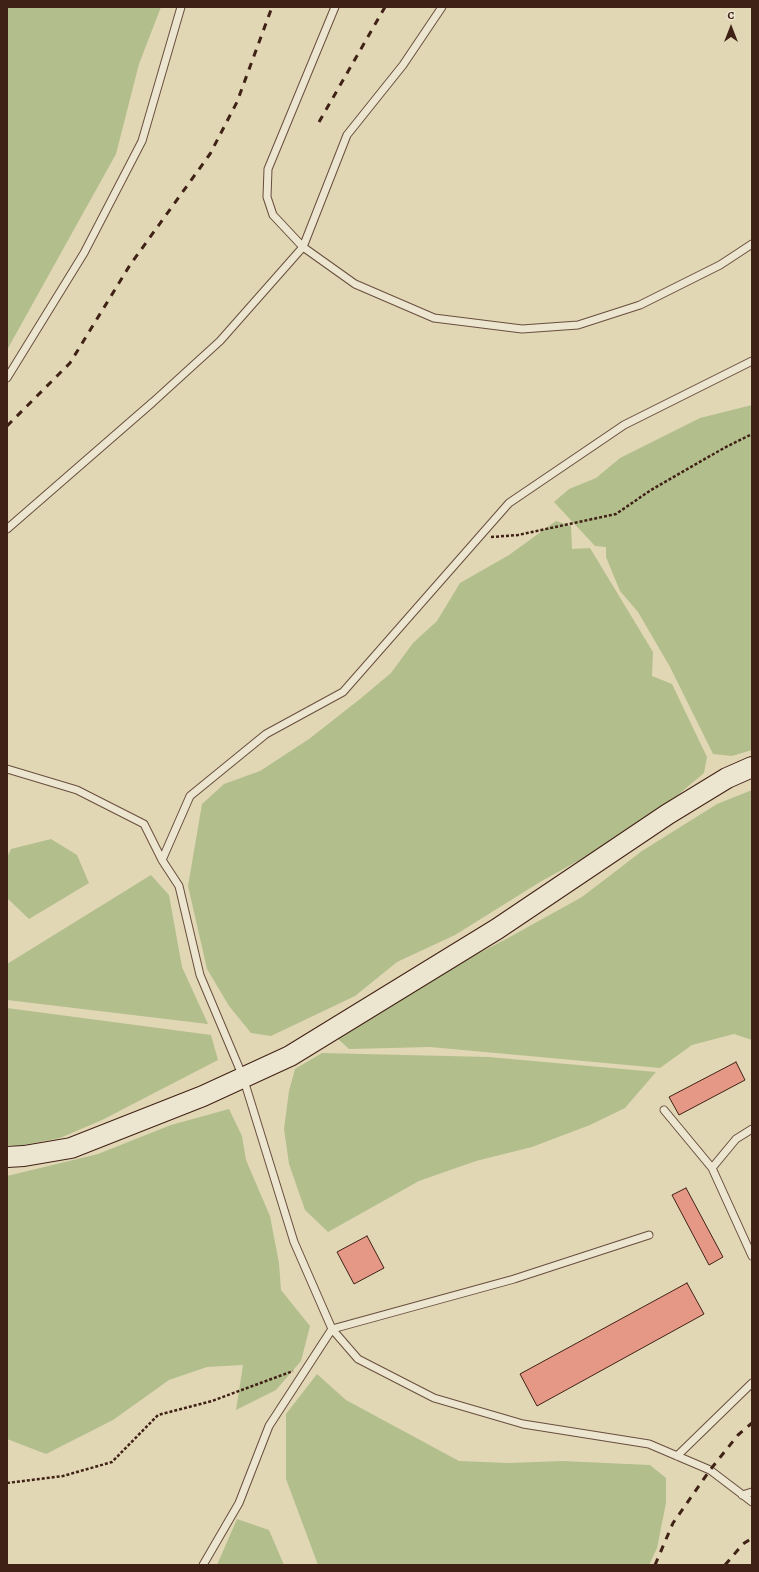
<!DOCTYPE html>
<html>
<head>
<meta charset="utf-8">
<style>
	body { margin:0 }
	#map { position:relative; width:759px; height:1572px; overflow:hidden; background:#e1d7b5; font-family:Alegreya,serif }
	canvas { display:block }
	.frame { position:absolute; inset:0; border:8px solid #402115; pointer-events:none }
	.north { position:absolute; left:711px; top:8px; width:40px; height:40px; -webkit-text-stroke:3px #ece5cf; paint-order:stroke; rotate:0deg; font-size:11px; font-weight:700; line-height:16px; text-align:center; color:#402115 }
	.north::after { content:''; display:block; margin:auto; width:14px; height:18px; background:#402115; clip-path:polygon(50% 0,100% 100%,50% 72%,0 100%) }
</style>
</head>
<body>
<div id="map">
<canvas width="759" height="1572"></canvas>
<div class="frame"></div>
<div class="north">С</div>
</div>
<script>
const ctx = document.querySelector('canvas').getContext('2d');
ctx.lineJoin = 'round';
function fillPath(path, color) {
  ctx.fillStyle = color;
  ctx.fill(path, 'evenodd');
}
function poly(rows) {
  const path = new Path2D();
  for (const r of rows) {
    path.moveTo(r[0], r[1]);
    for (let i = 2; i < r.length; i += 2) path.lineTo(r[i], r[i + 1]);
  }
  return path;
}
function stroke(path, color, width, dash) {
  ctx.strokeStyle = color;
  ctx.lineWidth = width;
  ctx.lineCap = dash ? 'butt' : 'round';
  ctx.setLineDash(dash || []);
  ctx.stroke(path);
}
fillPath(poly([
	[7,7,161,7,139,64,116,154,7,350],
	[752,405,752,750,732,756,713,754,670,667,638,612,620,591,606,557,606,547,595,546,554,502,569,489,596,478,620,458,700,418],
	[556,521,571,526,572,549,590,548,653,652,652,676,672,684,707,757,704,773,660,810,628,833,540,882,455,935,397,962,355,996,271,1036,251,1033,229,1006,207,969,188,886,202,804,224,784,260,771,309,739,360,699,391,673,413,643,437,621,460,583,509,555],
	[752,790,752,1040,734,1034,692,1045,660,1068,430,1047,349,1049,336,1037,433,977,508,938,582,897,642,851,717,804],
	[51,839,77,855,89,883,29,919,7,898,7,857,11,849],
	[151,875,169,895,182,967,208,1024,7,1000,7,964],
	[7,1008,211,1035,218,1060,102,1120,60,1138,18,1146,7,1145],
	[322,1053,489,1057,656,1072,625,1108,590,1125,532,1147,476,1161,419,1181,328,1232,305,1210,289,1164,284,1129,289,1091,295,1069],
	[229,1109,242,1136,246,1160,270,1216,279,1263,281,1290,310,1326,301,1361,276,1390,236,1410,243,1365,207,1367,169,1380,113,1420,46,1454,7,1439,7,1176,98,1154,171,1125],
	[317,1374,346,1400,459,1461,509,1463,562,1461,650,1465,666,1478,666,1503,657,1548,649,1565,318,1565,286,1479,286,1414],
	[237,1519,269,1530,284,1565,217,1565]
]), '#b3be8d');
const building = poly([
	[736,1062,745,1080,679,1115,669,1097,736,1062],
	[686,1188,723,1257,709,1265,672,1195,686,1188],
	[367,1236,384,1268,354,1284,337,1252,367,1236],
	[687,1283,704,1314,537,1406,520,1374,687,1283]
]);
fillPath(building, '#e59885');
stroke(building, '#402115', 1);
const lane = poly([
	[335,7,268,169,267,197,273,215,303,247,355,284,434,318,522,329,578,325,640,305,720,265,752,244],
	[7,378,84,253,142,141,181,7],
	[7,529,153,402,220,341,303,247,347,135,403,65,442,7],
	[7,769,77,790,144,824,162,860,179,886,200,975,243,1077,294,1242,332,1329,358,1359,434,1398,523,1424,649,1444,710,1470,752,1502],
	[162,860,190,796,266,734,343,692,509,503,624,425,752,361],
	[664,1110,712,1168,752,1256],
	[712,1168,736,1139,752,1129],
	[677,1456,752,1383],
	[742,1495,752,1492],
	[203,1565,239,1503,269,1426,332,1329,514,1279,649,1235]
]);
const secondary = poly([
	[7,1157,24,1156,71,1148,203,1096,290,1056,497,929,668,814,727,778,752,767]
]);
stroke(lane, '#684e3d', 9);
stroke(secondary, '#402115', 22);
stroke(poly([
	[491,537,518,535,616,514,651,490,724,448,752,434],
	[7,1483,63,1476,112,1462,158,1415,212,1401,293,1371]
]), '#402115', 2.5, [3, 2]);
stroke(lane, '#ece5cf', 7);
stroke(secondary, '#ece5cf', 20);
stroke(poly([
	[319,122,385,7],
	[7,426,70,363,130,265,210,154,237,102,272,7],
	[655,1565,673,1523,710,1470,738,1435,752,1423],
	[725,1565,743,1544,752,1538]
]), '#402115', 3, [7, 7]);
</script>
</body>
</html>
